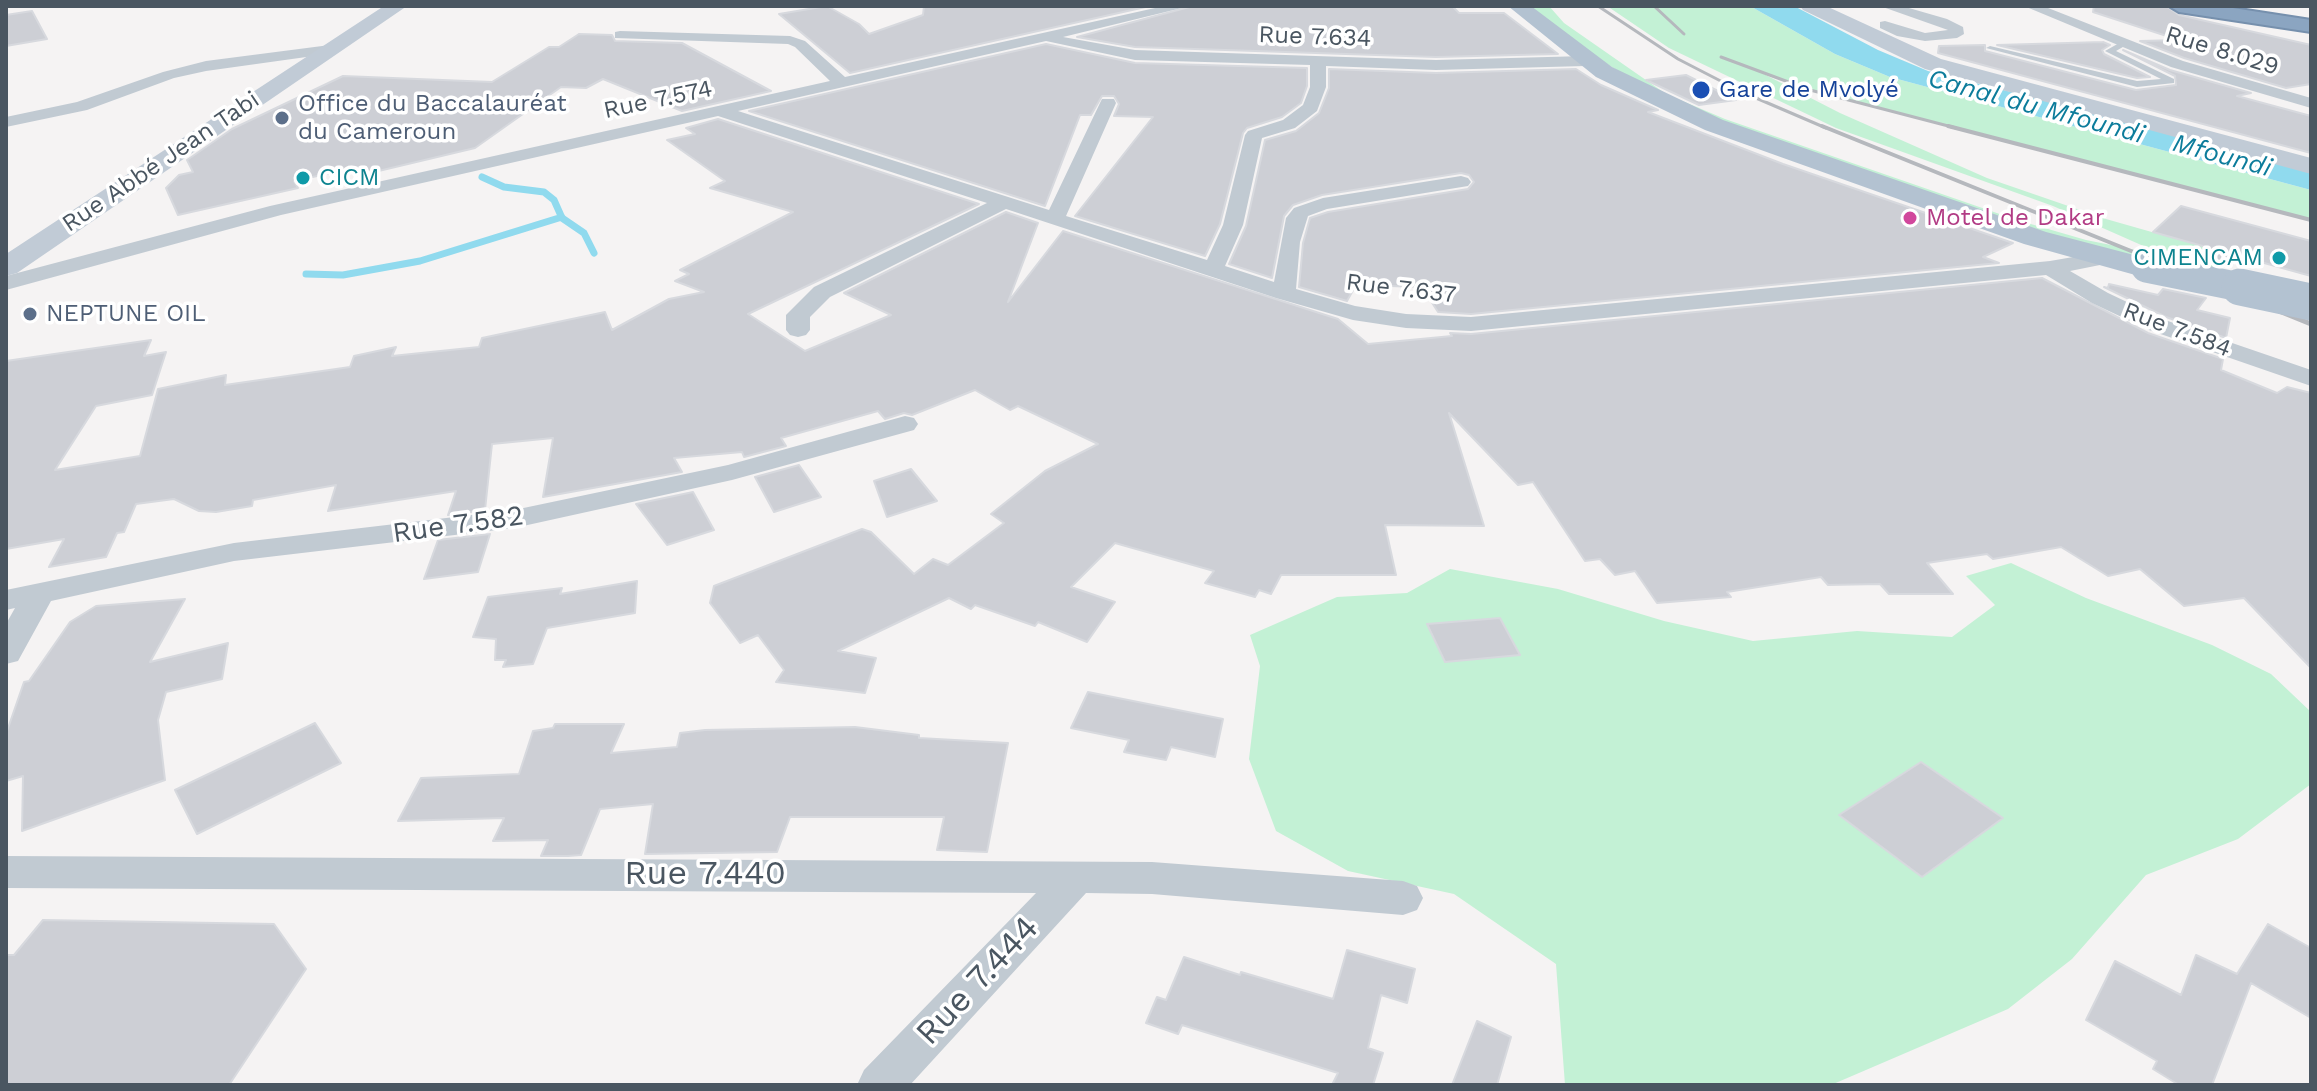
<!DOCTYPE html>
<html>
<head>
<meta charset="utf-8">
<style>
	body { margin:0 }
	#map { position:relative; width:2317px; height:1091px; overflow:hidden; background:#f5f3f3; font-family:"Work Sans",sans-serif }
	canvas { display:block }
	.frame { position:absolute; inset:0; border:8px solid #4a5661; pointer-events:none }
</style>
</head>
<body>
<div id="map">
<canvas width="2317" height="1091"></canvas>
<div class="frame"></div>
</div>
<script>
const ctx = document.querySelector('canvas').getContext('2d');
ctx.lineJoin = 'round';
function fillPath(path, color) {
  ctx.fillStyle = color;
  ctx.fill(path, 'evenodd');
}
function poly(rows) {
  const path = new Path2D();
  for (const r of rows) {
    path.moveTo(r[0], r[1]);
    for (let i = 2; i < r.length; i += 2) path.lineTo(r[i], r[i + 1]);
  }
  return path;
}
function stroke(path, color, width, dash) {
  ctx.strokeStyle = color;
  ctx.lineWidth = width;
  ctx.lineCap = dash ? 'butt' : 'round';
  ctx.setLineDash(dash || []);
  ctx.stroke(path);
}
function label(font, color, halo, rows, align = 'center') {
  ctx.font = font + ' "Work Sans",sans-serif';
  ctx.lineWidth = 7;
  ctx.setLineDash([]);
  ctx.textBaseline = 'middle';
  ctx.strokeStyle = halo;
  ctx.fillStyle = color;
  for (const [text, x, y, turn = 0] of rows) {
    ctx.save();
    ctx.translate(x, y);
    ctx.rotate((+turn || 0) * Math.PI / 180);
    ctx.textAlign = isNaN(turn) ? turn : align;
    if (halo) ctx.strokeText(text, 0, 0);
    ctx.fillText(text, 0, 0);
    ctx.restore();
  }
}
fillPath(poly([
	[1518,6,1549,6,1564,23,1666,94,1725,119,2017,220,2086,240,2166,256,2053,206,1836,128,1669,48,1607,6,1750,6,1835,54,1890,77,2311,190,2311,220,1810,90,1754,69,1840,113,1987,178,2106,219,2229,254,2200,279,2146,268,1675,108],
	[2011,563,2086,598,2212,645,2271,674,2311,712,2311,784,2238,839,2146,875,2072,959,2008,1009,1831,1085,1565,1085,1556,964,1454,894,1348,871,1276,831,1249,759,1260,666,1250,635,1337,597,1407,593,1450,569,1558,589,1664,621,1753,641,1857,631,1952,637,1995,605,1966,576]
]), '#c3f1d5');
fillPath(poly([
	[1750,6,1794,6,1878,50,1928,71,2158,129,2311,172,2311,190,1890,77,1835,54]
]), '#90daee');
stroke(poly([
	[482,177,504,187,544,192,554,200,562,218,584,233,594,253],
	[306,274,343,275,420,261,562,217]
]), '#90daee', 7);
const building = poly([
	[827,6,859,24,869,34,923,15,924,6,1150,6,850,73,779,14,827,6],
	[1193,6,1452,6,1459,13,1504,13,1558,54,1436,57,1135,47,1077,37,1193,6],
	[2094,6,2166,6,2179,15,2311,45,2311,84,2286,88,2184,58,2140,41,2179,40,2093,12,2094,6],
	[32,11,47,39,6,46,6,15,32,11],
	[579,34,612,35,615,41,682,43,771,91,682,111,603,79,586,88,561,87,475,148,366,174,359,167,294,181,298,188,178,215,166,188,179,175,193,172,187,160,232,129,343,76,492,82,549,47,559,47,579,34],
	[2103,42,2110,45,2102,50,2104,54,2150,77,2137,78,1997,45,2103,42],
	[1046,44,1135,63,1307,68,1307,86,1301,103,1282,117,1247,128,1243,133,1220,224,1205,256,1075,216,1153,117,1114,116,1119,104,1114,96,1102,96,1091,115,1080,115,1045,206,749,111,1046,44],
	[1985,45,1985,51,2136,90,2176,85,2175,76,2123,50,2170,70,2251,93,2237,96,2311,116,2311,153,1938,53,1939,46,1985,45],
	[1329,69,1436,73,1576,69,1601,85,1658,110,1648,112,1783,164,2013,243,1983,257,1999,263,1471,314,1438,312,1422,287,1356,285,1347,301,1299,287,1303,243,1310,218,1328,212,1468,189,1474,182,1469,175,1461,173,1322,195,1293,205,1284,216,1272,278,1229,264,1246,226,1265,140,1296,131,1319,113,1329,88,1329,69],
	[1686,75,1736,100,1699,105,1646,80,1686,75],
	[718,119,979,204,748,314,805,351,891,315,844,293,1006,212,1038,223,1008,302,1063,231,1338,319,1368,344,1452,336,1450,333,1471,334,2042,278,2148,333,2223,359,2221,370,2277,393,2287,387,2311,393,2311,668,2244,598,2184,606,2140,569,2108,576,2061,547,1993,559,1987,554,1927,563,1953,594,1889,594,1880,584,1828,585,1821,577,1727,592,1731,597,1657,603,1635,571,1615,575,1600,559,1585,561,1533,482,1518,485,1449,413,1484,526,1385,525,1396,575,1281,575,1271,594,1259,590,1255,597,1205,583,1214,571,1115,543,1071,587,1115,602,1087,642,1038,622,1035,626,975,605,971,609,949,598,838,651,876,658,865,693,776,682,784,670,758,635,740,643,710,603,714,586,862,529,871,532,914,574,933,559,948,565,1004,523,991,514,1045,471,1098,444,1018,406,1010,410,975,390,912,415,904,413,885,419,878,411,781,438,786,446,744,457,742,452,674,458,682,472,543,497,553,438,492,444,485,510,448,515,456,491,328,511,336,485,253,500,252,506,216,512,199,511,174,499,136,504,124,532,117,533,106,557,49,567,64,539,6,549,6,361,151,340,144,356,166,352,152,395,96,406,55,470,140,456,158,389,226,375,225,385,350,367,354,356,396,347,392,356,479,347,482,338,605,312,612,330,669,299,704,292,675,281,689,274,680,270,793,212,710,188,725,181,667,140,695,134,686,128,718,119],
	[2181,206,2311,241,2311,276,2239,256,2230,267,2193,260,2206,247,2153,232,2181,206],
	[2109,284,2158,295,2163,289,2206,298,2197,310,2230,318,2226,338,2166,317,2104,287,2108,288,2109,284],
	[799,465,821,497,774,512,755,477,799,465],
	[911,469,937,501,887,517,874,481,911,469],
	[693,492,714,530,667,545,636,504,693,492],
	[490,534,478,572,424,579,438,540,490,534],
	[637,581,635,613,547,628,533,664,503,667,506,660,495,660,496,639,473,637,488,597,562,588,560,594,637,581],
	[185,599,150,662,228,643,222,679,166,692,158,720,165,780,22,831,23,776,6,781,6,734,24,682,29,681,70,622,96,606,185,599],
	[1500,618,1520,655,1445,662,1427,624,1500,618],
	[1088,692,1223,719,1215,757,1171,747,1166,760,1124,752,1129,740,1071,728,1088,692],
	[315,723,341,763,197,834,175,790,315,723],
	[555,724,624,724,611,753,677,747,680,733,705,730,855,727,919,735,919,738,1008,743,987,852,937,850,944,817,790,817,777,852,645,854,653,804,600,809,581,855,568,856,541,856,548,840,493,841,504,818,398,821,421,778,519,774,533,731,553,728,555,724],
	[1921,762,2003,818,1922,877,1839,815,1921,762],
	[43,920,274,924,306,969,229,1085,6,1085,6,955,14,955,43,920],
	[2268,924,2311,948,2311,1018,2251,983,2212,1085,2179,1085,2153,1069,2157,1061,2086,1020,2115,961,2181,995,2196,955,2237,974,2268,924],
	[1347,950,1415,969,1407,1003,1381,995,1368,1048,1383,1053,1373,1085,1332,1085,1338,1073,1182,1025,1178,1034,1146,1023,1157,997,1166,1000,1184,957,1240,975,1241,972,1333,999,1347,950],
	[1477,1021,1511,1037,1497,1085,1452,1085,1477,1021]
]);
fillPath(building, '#cdcfd5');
stroke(building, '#d7d9de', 2);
const highway = poly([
	[2169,6,2220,6,2311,20,2311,32,2179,12,2169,6]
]);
stroke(highway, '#7690ad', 4);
fillPath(poly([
	[2121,42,2128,44,2116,51,2174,79,2174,83,2137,87,1986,48,1990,46,2137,81,2161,79,2105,51,2121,42]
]), '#c1cad2');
fillPath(poly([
	[1164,6,1190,6,1063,37,1135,50,1436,60,1585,56,1593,61,1585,66,1436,70,1326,66,1326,87,1317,111,1295,128,1262,138,1243,225,1225,266,1274,282,1286,218,1294,208,1323,198,1461,176,1468,178,1471,182,1468,186,1327,209,1308,216,1300,242,1296,289,1355,306,1406,314,1471,317,2050,261,2102,252,2113,258,2110,263,2070,271,2108,293,2165,320,2311,370,2311,386,2149,330,2092,303,2046,275,1471,331,1406,328,1353,320,1276,298,1006,209,830,297,810,317,810,330,806,335,798,337,790,335,786,330,786,315,814,287,987,203,718,116,281,215,6,290,6,276,270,206,830,81,795,47,788,44,615,38,615,32,620,31,790,36,805,41,845,77,1164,6],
	[1046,41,1135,60,1310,65,1310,87,1303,105,1283,120,1248,131,1245,135,1223,225,1207,260,1066,216,1116,103,1114,99,1102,99,1100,103,1049,210,738,111,1046,41],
	[1880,6,1902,6,1947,19,1963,27,1964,34,1957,38,1925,41,1897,36,1880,28,1880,22,1885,21,1925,33,1948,30,1880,6],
	[2024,6,2043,6,2183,61,2311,98,2311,108,2171,67,2024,6],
	[330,45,335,47,335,53,206,71,174,78,87,110,6,127,6,117,77,102,163,72,206,61,330,45],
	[905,416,914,418,918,424,914,430,732,480,514,528,234,561,51,601,18,661,6,664,6,624,15,608,6,610,6,590,234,543,514,510,728,465,905,416],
	[6,856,1152,862,1403,881,1417,886,1423,898,1417,910,1403,915,1152,894,1086,893,910,1085,857,1085,864,1070,1036,893,6,888,6,856]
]), '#c1cad2');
fillPath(poly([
	[384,6,407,6,17,273,6,276,6,254,384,6],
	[1800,6,1826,6,1941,59,2311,158,2311,174,1925,69,1803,10,1800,6]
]), '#c1cbd6');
fillPath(poly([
	[1508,6,1531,6,1612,67,1723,120,2046,232,2157,261,2162,268,2157,275,2146,278,2024,244,1705,130,1596,77,1508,6]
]), '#b3c2d1');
fillPath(highway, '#8ba5c1');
stroke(poly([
	[1598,6,1678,59,1742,92,1826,128],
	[1654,6,1684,34],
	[1721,57,1810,90,1956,128]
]), '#b5b8bd', 3);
stroke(poly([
	[1822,126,2225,289],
	[1948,126,2311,220]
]), '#b5b8bd', 4);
stroke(poly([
	[2220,287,2311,324]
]), '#b5b8bd', 5);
stroke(poly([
	[2146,268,2250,289]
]), '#b3c2d1', 29);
stroke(poly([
	[2240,287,2311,302]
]), '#b3c2d1', 37);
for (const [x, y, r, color] of [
	[1701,90,10,"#1a4fb4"],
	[282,118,8,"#5c6f8a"],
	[303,178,8,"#0f9aa8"],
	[1910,218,8,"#d1479c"],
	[2279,258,8,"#0f9aa8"],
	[30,314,8,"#5c6f8a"]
]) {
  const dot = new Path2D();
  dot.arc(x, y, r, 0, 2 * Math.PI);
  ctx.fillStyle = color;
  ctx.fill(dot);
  stroke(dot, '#fff', 3);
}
label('24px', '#4a5661', '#fff', [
	["Rue 7.634",1315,37,2],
	["Rue 8.029",2222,51,17],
	["Rue 7.574",658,100,-12],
	["Rue Abbé Jean Tabi",161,162,-34],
	["Rue 7.637",1401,289,7],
	["Rue 7.584",2177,330,21]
]);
label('24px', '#164399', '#fff', [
	["Gare de Mvolyé",1719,90]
], 'left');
label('24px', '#4e5e75', '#fff', [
	["Office du Baccalauréat",298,104],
	["du Cameroun",298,132],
	["NEPTUNE OIL",46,314]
], 'left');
label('24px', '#0d838f', '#fff', [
	["CICM",319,178],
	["CIMENCAM",2263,258,"right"]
], 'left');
label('24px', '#b23c85', '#fff', [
	["Motel de Dakar",1926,218]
], 'left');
label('italic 26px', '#0c7c9b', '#fff', [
	["Canal du Mfoundi",2036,107,15],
	["Mfoundi",2222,156,15]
]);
label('28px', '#4a5661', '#fff', [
	["Rue 7.582",458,525,-8]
]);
label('34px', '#4a5661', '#fff', [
	["Rue 7.440",705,874],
	["Rue 7.444",978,981,-47]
]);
</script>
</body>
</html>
